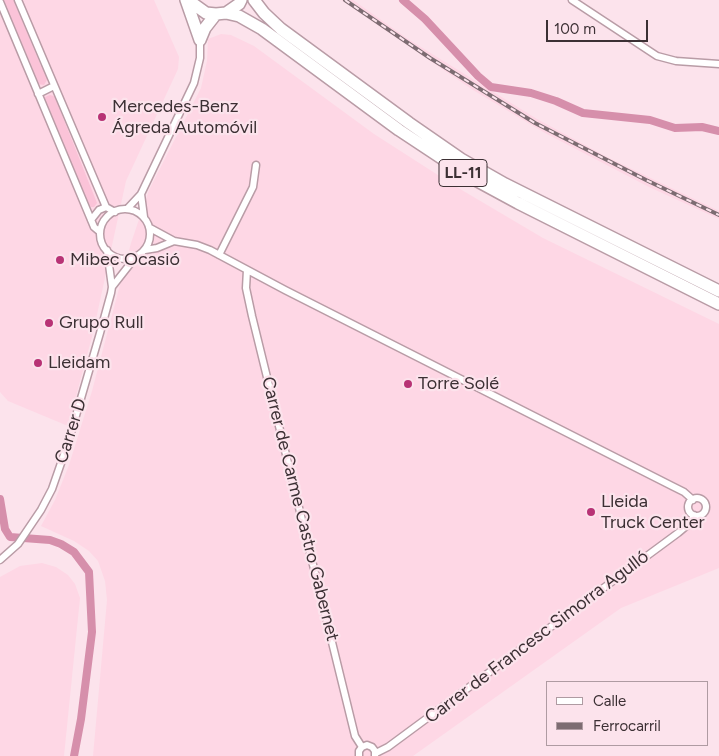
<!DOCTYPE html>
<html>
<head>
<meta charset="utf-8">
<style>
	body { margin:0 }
	#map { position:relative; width:719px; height:756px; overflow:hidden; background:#fce3ec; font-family:Figtree,sans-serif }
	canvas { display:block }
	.legend { position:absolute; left:546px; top:681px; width:162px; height:65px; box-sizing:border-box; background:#fce3ec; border:1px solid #af9ba2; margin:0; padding:6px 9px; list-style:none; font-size:15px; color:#3c3034 }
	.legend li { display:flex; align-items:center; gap:10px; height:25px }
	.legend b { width:25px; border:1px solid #af9ba2 }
	.scale { position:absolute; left:546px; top:20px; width:102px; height:22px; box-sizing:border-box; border:2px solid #3c3034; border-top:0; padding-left:6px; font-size:15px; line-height:18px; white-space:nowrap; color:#3c3034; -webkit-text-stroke:4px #fce3ec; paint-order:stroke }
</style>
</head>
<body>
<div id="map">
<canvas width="719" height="756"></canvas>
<ul class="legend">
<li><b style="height:6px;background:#fff"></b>Calle</li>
<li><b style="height:6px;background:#7d6c72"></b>Ferrocarril</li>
</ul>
<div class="scale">100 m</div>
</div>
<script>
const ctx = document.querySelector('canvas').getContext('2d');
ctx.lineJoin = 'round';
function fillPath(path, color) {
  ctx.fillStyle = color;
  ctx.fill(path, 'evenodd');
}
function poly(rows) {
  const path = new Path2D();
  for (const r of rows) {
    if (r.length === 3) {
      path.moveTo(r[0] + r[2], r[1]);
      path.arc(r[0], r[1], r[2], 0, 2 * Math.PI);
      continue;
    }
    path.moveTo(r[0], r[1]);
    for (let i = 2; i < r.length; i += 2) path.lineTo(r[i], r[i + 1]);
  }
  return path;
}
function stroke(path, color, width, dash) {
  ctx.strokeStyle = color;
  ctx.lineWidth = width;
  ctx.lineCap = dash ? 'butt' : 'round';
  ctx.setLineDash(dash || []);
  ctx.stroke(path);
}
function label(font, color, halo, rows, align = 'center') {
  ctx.font = font + ' Figtree,sans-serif';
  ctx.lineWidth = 4.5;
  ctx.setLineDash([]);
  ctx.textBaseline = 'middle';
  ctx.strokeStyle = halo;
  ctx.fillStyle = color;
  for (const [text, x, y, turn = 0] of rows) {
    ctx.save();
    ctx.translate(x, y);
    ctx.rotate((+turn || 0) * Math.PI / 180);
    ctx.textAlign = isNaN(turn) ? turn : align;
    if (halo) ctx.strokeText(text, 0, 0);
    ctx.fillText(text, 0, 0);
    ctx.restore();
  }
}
fillPath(poly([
	[0,0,154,0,179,57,178,69,126,181,93,333,68,426,8,401,0,392],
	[341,0,353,0,408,39,537,119,607,157,719,211,719,219,649,187,545,133,473,90],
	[221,34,231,35,254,46,374,134,455,186,543,238,719,324,719,568,621,608,413,756,93,756,107,600,105,581,98,561,89,551,74,541,41,526,55,500,69,465,92,391,131,243,149,190,201,88,207,61,208,39],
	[42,563,56,567,68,575,75,584,80,598,64,756,0,756,0,577,20,566]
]), '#fed7e5');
fillPath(poly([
	[1,0,16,0,17,2,15,4,41,66,44,66,48,78,44,85,38,84,30,71,33,69,6,7,4,8],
	[50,95,57,97,62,109,60,110,97,203,94,207,91,207,88,203,51,114,48,114,44,101,45,97]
]), '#fbc3d8');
stroke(poly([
	[403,0,425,19,478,76,491,87,531,93,556,101,583,113,650,120,675,128,702,127,719,131],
	[0,499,5,529,10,537,50,540,61,544,74,552,89,572,92,632,81,719,74,756]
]), '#d68fab', 8);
const minor = poly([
	[18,0,106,207,115,212],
	[572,0,657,56,676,61,719,64],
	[0,2,89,215,94,227,100,232],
	[38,94,54,86],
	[141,194,144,217],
	[127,209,141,194,194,83,200,58,200,40],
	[125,234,25],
	[91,220,99,210,106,207],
	[150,228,174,241,197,245,210,250,285,290,672,486,684,492,693,500],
	[145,250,157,248,174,241],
	[219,255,253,187,256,165],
	[247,270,246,288,252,316,355,736,362,747],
	[112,287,134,259],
	[697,507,9],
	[0,560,18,544,41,510,52,489,68,443,100,333,111,293,112,287,107,250],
	[362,747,367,745,372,747,375,751,375,756],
	[376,753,388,747,678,533,691,522,694,515],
	[359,756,359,751,362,747]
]);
const trunk = poly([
	[186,0,200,40],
	[188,0,206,13,216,14,226,13,239,16,262,29,399,130,470,177,518,203,719,304],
	[254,0,264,13,281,29,409,123,461,159,505,184,719,291],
	[226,13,239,4,241,0],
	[200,40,205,28,216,14]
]);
stroke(minor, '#b99ca6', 9);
stroke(trunk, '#b99ca6', 14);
stroke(minor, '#fff', 6);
stroke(trunk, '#fff', 11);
const rail = poly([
	[345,0,430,58,535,123,646,180,719,215]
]);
stroke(rail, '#7d6c72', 4);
stroke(rail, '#fce3ec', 2, [5.5]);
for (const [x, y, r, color] of [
	[102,117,5,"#b83275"],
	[60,260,5,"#b83275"],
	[49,323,5,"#b83275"],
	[38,363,5,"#b83275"],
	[408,384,5,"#b83275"],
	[591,512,5,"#b83275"]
]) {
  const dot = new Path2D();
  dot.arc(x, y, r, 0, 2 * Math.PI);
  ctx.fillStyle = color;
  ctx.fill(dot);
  stroke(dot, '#fce3ec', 2);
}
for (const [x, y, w] of [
	[463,173,48]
]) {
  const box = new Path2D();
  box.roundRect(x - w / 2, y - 13.5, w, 27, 4);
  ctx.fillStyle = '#fce3ec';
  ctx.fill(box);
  stroke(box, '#3c3034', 1);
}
label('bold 16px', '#3c3034', null, [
	["LL-11",463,173]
]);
label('18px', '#3c3034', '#fce3ec', [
	["Mercedes-Benz",112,107],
	["Ágreda Automóvil",112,128],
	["Mibec Ocasió",70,260],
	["Grupo Rull",59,323],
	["Lleidam",48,363],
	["Torre Solé",418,384],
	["Lleida",601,502],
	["Truck Center",601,523]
], 'left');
label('18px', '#3c3034', '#fce3ec', [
	["Carrer D",71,431,-72],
	["Carrer de Carme Castro Gabernet",300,509,76],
	["Carrer de Francesc Simorra Agulló",537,637,-37]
]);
</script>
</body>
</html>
